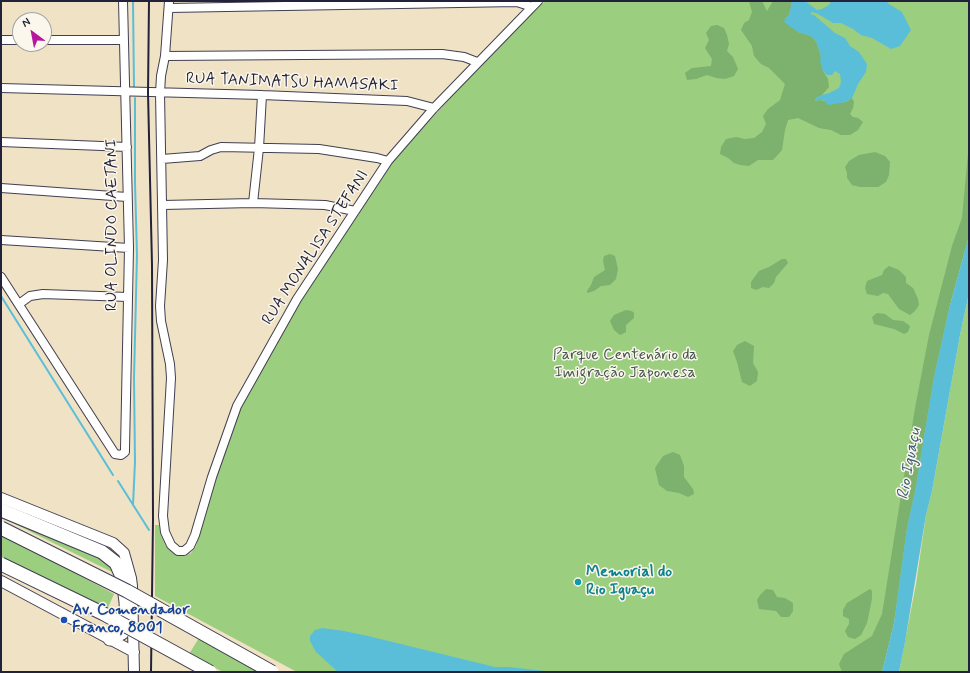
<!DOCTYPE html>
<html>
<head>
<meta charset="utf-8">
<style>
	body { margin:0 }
	#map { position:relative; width:970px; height:673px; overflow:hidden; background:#f0e2c5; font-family:Mynerve,sans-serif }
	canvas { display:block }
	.frame { position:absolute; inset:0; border:2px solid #22223b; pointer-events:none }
	.north { position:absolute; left:12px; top:12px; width:40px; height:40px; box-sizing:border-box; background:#fbf7ec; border:1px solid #a4a2a5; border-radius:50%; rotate:328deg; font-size:11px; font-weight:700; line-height:16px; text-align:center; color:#22223b }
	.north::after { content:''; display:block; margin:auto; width:14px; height:18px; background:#b5179e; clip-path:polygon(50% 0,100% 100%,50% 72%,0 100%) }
</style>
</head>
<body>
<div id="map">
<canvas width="970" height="673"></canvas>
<div class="frame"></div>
<div class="north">N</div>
</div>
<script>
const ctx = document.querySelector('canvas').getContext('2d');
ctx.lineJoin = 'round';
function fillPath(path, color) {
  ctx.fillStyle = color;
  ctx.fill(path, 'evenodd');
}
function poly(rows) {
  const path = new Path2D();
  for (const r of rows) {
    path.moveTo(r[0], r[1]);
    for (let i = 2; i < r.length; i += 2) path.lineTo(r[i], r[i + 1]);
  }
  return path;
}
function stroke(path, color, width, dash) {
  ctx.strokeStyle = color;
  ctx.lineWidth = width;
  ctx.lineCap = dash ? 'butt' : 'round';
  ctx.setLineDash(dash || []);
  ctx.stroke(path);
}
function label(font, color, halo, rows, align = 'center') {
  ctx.font = font + ' Mynerve,sans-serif';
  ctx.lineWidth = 3;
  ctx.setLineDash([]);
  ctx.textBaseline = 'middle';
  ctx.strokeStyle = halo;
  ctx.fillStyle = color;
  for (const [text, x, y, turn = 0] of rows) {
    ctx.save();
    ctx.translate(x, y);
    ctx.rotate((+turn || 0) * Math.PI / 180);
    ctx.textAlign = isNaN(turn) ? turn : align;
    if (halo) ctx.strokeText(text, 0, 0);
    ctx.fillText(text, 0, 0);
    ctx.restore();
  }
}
fillPath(poly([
	[545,1,969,1,969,236,950,305,894,623,882,672,297,672,155,596,155,525,159,525,161,535,166,546,176,554,184,556,191,553,196,546,202,520,242,403,306,292,360,208,397,156,487,58],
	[969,293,969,672,899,672,916,584,926,515,932,491,960,335],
	[1,513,112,560,118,575,1,517],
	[1,533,114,594,107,610,1,560],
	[199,638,261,672,223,672,189,654]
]), '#9bce7f');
fillPath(poly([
	[749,1,762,1,767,11,773,1,791,1,791,7,789,15,785,19,798,32,811,36,817,43,821,57,823,71,828,79,829,87,822,95,816,98,815,101,819,100,838,103,846,102,852,98,854,102,853,108,850,114,853,117,858,118,863,122,858,130,850,135,841,135,831,130,819,128,798,118,788,120,785,130,782,150,773,160,758,160,749,166,740,165,734,163,728,158,720,154,721,147,726,139,736,137,745,139,754,138,762,132,766,124,763,116,768,109,780,100,785,84,769,68,761,64,754,56,752,46,741,30,744,23,749,20,752,12],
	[717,25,724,28,727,35,729,44,727,51,733,57,738,69,734,76,725,79,716,78,707,75,696,79,687,80,685,73,692,68,711,66,712,59,705,48,709,40,706,33,711,26],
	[969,143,969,236,950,305,934,377,915,492,907,528,894,623,882,672,842,672,839,664,844,654,872,636,882,614,915,408,929,335,952,246,962,218],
	[875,152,885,156,890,162,889,175,886,182,878,187,860,187,852,185,847,178,847,173,845,167,849,161,859,155],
	[610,254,615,256,618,269,616,279,610,285,601,286,594,291,587,293,587,291,591,285,594,277,605,270,603,261,604,256],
	[782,259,786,259,788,263,776,277,774,283,769,288,763,287,756,290,751,288,751,282,759,271,769,267],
	[889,266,899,270,906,277,906,283,913,288,918,299,919,305,915,311,910,315,899,309,888,294,883,293,878,296,867,294,865,288,867,281,882,275,884,270],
	[626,310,632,311,634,313,634,318,626,325,626,332,620,335,614,330,610,321,614,315],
	[877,313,885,314,893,320,903,321,910,326,908,332,904,334,894,329,874,324,872,317],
	[745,341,754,346,753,363,758,372,757,381,750,386,742,382,737,362,733,351,737,345],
	[673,452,680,455,684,466,684,477,693,489,694,494,688,497,679,493,667,491,659,485,655,468,663,456],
	[766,589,773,590,777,597,785,598,793,603,793,611,789,617,781,617,776,611,759,609,757,600,760,595],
	[870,589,872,591,872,599,867,623,861,635,855,639,848,637,845,631,849,624,849,619,843,616,843,610,847,603]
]), '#7cb16e');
fillPath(poly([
	[791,1,805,1,817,10,822,9,829,5,831,1,886,1,889,4,902,12,911,30,900,46,891,49,872,38,861,35,853,29,841,23,833,23,818,14,812,12,810,14,814,15,835,33,845,38,850,46,859,52,867,64,866,72,858,84,852,98,846,102,828,105,824,100,819,100,815,101,816,98,822,95,829,93,839,88,841,82,840,74,835,71,832,75,827,75,823,71,820,61,821,57,817,43,811,36,798,32,784,22,785,19,789,15,791,7],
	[969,236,969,293,960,335,932,491,926,515,905,642,899,672,882,672,894,623,907,528,915,492,934,377,950,305],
	[322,628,344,631,368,636,495,667,509,667,554,672,338,672,316,652,310,641,310,636,315,630]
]), '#5bbed9');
stroke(poly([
	[133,1,134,87],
	[1,296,113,475],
	[118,481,149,530],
	[133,505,135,462,134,378,137,255,135,183,135,98]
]), '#5bbed9', 2);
const minor = poly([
	[169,1,165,56,161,76,160,93,163,260,160,306,161,321,170,364,171,378,163,516,165,532,171,545,178,551,184,551,190,546,195,535,212,477,237,406,297,299,388,161,434,108,538,1],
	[169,8,517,2,532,7],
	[1,40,20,40],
	[44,40,123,40],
	[165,56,442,54,464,57,477,62],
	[1,88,262,95,407,101,434,108],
	[1,142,127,147],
	[162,159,200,156,211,150,221,147,319,149,377,158,388,161],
	[1,188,127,197],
	[253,203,259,148,262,95],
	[163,205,253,203,325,205,355,211],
	[1,240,129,248],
	[1,277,115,454,121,455,125,452,125,449,129,248,123,1],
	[19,304,30,296,43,294,128,297]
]);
const tertiary = poly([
	[1,498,113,543,124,553,131,578,132,586,134,672],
	[1,581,134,652]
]);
const trunk = poly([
	[1,510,102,552,116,563,123,579,126,602,127,622,122,633,110,639]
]);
stroke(minor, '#413f50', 10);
stroke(tertiary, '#413f50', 12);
stroke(trunk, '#413f50', 15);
stroke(minor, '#fff', 8);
stroke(tertiary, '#fff', 10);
stroke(trunk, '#fff', 13);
stroke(poly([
	[149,1,148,93,152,265,153,520,151,672]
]), '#22223b', 2);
const trunkBridge = poly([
	[1,528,127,591,272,672],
	[1,564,104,614,210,672]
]);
stroke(trunkBridge, '#413f50', 15, []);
stroke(trunkBridge, '#fff', 13);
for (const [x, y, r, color] of [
	[578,582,4,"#0f9aa8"],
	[64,620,4,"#1a4fb4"]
]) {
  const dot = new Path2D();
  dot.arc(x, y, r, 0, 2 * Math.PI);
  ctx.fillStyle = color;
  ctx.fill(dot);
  stroke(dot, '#fbf7ec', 1.5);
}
label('16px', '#22223b', '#fbf7ec', [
	["RUA TANIMATSU HAMASAKI",292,83,2],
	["RUA OLINDO CAETANI",113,225,-90],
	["RUA MONALISA STEFANI",316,248,-57]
]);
label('16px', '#46564f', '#fbf7ec', [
	["Parque Centenário da",625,356],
	["Imigração Japonesa",625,374]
]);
label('bold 16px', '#0d838f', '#fbf7ec', [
	["Memorial do",586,573],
	["Rio Iguaçu",586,591]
], 'left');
label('bold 16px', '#164399', '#fbf7ec', [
	["Av. Comendador",72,611],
	["Franco, 8001",72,629]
], 'left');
label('italic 17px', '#365972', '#fbf7ec', [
	["Rio Iguaçu",910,464,-80]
]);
</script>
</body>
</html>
